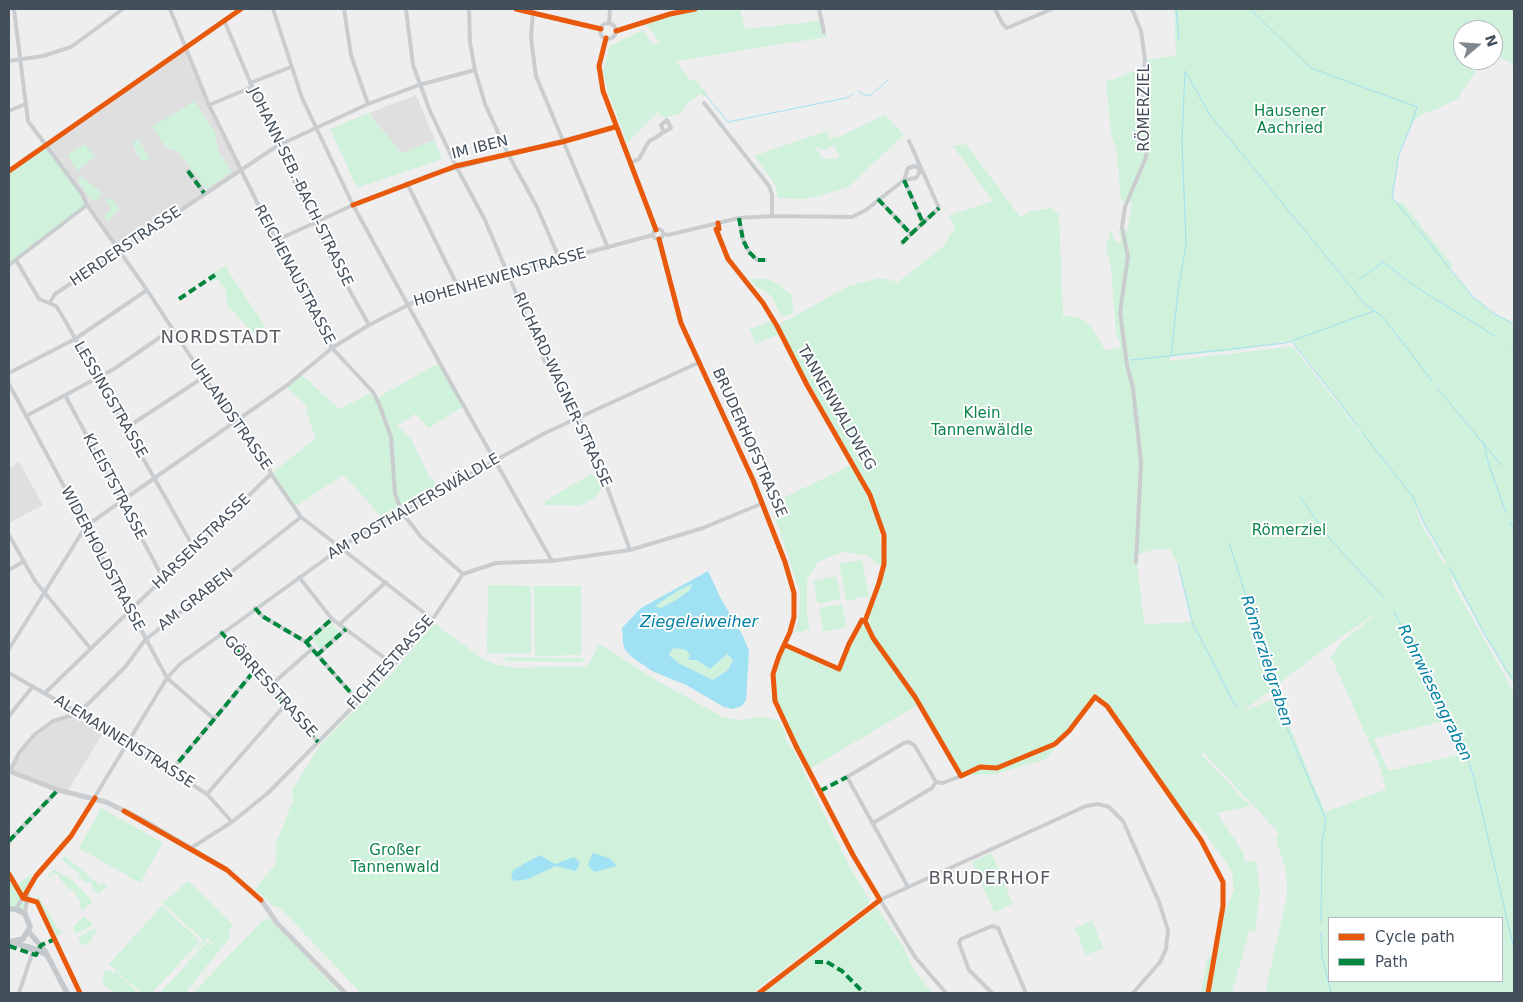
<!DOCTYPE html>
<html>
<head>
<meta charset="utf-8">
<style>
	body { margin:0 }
	#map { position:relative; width:1523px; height:1002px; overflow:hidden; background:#efeeee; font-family:"DejaVu Sans",sans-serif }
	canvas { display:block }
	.frame { position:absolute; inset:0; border:10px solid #43505c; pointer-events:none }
	.legend { position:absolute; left:1328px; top:917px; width:175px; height:65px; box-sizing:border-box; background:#fff; border:1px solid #b4b9be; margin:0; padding:6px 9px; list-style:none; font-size:15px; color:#43505c }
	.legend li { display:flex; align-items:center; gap:10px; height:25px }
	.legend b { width:25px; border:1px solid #b4b9be }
	.north { position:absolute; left:1453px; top:20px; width:50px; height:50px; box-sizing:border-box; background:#fff; border:1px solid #b4b9be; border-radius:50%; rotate:72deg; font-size:14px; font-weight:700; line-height:20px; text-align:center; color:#43505c }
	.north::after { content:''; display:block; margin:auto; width:18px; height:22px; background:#7f878f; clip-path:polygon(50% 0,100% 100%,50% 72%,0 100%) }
</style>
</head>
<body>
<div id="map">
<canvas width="1523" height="1002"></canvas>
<div class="frame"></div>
<ul class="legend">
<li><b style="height:6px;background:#e8590c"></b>Cycle path</li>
<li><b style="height:6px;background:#00873e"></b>Path</li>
</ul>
<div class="north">N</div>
</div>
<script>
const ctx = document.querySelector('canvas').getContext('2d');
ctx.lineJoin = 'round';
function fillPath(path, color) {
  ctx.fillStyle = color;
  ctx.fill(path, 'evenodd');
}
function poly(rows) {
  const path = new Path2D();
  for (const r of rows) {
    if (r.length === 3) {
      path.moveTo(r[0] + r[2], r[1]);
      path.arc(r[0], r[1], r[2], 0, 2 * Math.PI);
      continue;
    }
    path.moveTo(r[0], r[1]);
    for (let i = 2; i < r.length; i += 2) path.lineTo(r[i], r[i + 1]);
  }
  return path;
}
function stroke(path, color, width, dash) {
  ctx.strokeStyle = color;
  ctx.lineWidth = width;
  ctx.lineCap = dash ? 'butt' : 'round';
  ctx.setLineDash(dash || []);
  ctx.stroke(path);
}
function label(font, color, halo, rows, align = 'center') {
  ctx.font = font + ' "DejaVu Sans",sans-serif';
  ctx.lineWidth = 4;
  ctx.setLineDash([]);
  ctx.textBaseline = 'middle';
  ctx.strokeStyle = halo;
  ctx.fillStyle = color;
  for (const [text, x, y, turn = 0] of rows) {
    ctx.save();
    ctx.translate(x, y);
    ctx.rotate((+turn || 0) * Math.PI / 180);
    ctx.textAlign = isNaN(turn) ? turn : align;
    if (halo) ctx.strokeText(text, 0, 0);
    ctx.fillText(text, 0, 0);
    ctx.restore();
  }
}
fillPath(poly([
	[185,47,239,169,120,252,46,144],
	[416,95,435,140,401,153,369,113],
	[19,462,43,505,9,523,9,468],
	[79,713,105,730,67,792,10,771,28,740,48,724]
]), '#e0dfe0');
fillPath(poly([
	[695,9,740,9,745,29,821,21,827,37,676,61,690,80,695,80,707,93,702,96,700,94,686,104,683,112,664,118,658,112,627,143,608,92,603,71,610,46,643,30,653,44,660,42,645,23],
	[1174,9,1514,9,1514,65,1493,53,1493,30,1463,30,1463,60,1483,60,1457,99,1436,110,1423,113,1413,121,1399,154,1392,197,1397,204,1402,202,1446,257,1453,266,1449,268,1473,297,1493,313,1514,324,1514,686,1450,573,1455,588,1514,692,1514,993,1265,993,1287,896,1286,871,1276,838,1279,833,1204,753,1202,755,1250,806,1217,813,1244,854,1245,861,1256,862,1260,890,1255,932,1249,931,1232,993,1209,993,1223,911,1227,908,1234,890,1232,871,1195,819,1192,827,1107,706,1096,697,1046,759,996,774,961,776,919,704,808,770,775,701,773,674,785,645,839,669,849,644,862,620,865,620,883,570,886,545,880,519,870,495,807,385,777,326,849,286,880,278,898,282,943,247,955,228,949,215,993,201,953,146,966,144,1020,217,1031,211,1051,208,1059,215,1063,316,1079,317,1091,327,1106,351,1121,347,1116,333,1111,269,1106,246,1111,229,1116,243,1122,242,1118,229,1127,231,1132,202,1121,201,1117,153,1111,133,1106,82,1143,68,1142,91,1148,126,1146,97,1148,73,1145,60,1176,56],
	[1292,341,1310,364,1370,445,1294,348,1287,347,1169,361,1171,356,1231,351],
	[1415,505,1446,563,1445,565,1421,524],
	[1156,549,1169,549,1178,564,1192,622,1144,624,1136,555],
	[1382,609,1341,643,1331,657,1379,764,1387,792,1384,790,1325,812,1279,700,1271,700,1242,712,1328,646],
	[1447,720,1463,754,1388,771,1374,739],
	[1329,918,1502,918,1502,981,1329,981],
	[195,101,215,132,218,150,232,172,206,189,180,154,172,149,167,149,152,127],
	[369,113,401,153,435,140,442,159,357,188,330,129],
	[885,115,904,135,848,187,808,199,778,198,776,188,772,180,754,156,827,131,829,139,838,137],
	[834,146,839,154,837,159,822,158,815,147,824,150],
	[138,139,150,158,147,160,142,161,136,153,133,143],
	[46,144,87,205,9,265,9,171],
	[84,144,95,156,77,171,68,155],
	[81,176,101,192,100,197,95,201,91,200,77,180],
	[105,199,113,199,120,209,107,221,103,216,111,210],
	[225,266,265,326,254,334,228,306,226,291,218,279,210,282,209,276],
	[750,279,766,279,778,284,791,295,794,313,782,317,773,298,767,292,757,287],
	[773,321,780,334,756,344,749,329],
	[440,362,464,406,429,428,415,414,397,426,412,440,430,478,432,477,439,489,385,521,344,475,294,507,271,474,315,439,305,404,286,386,301,374,339,409,373,392,377,398],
	[849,466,853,469,878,518,883,564,878,564,866,555,846,552,836,554,817,563,807,580,807,615,810,631,804,629,802,632,795,632,799,616,800,592,771,504],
	[591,474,603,485,597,496,580,506,546,505,545,501],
	[862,560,869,596,846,601,839,564],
	[836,576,841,599,818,604,813,581],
	[692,584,690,590,676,600,661,608,655,606,677,591],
	[488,585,531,586,531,654,487,653],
	[534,586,581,586,581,655,535,656],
	[842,604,846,627,823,632,819,608],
	[434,623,480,657,494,664,512,668,587,666,599,645,602,645,656,680,723,717,740,720,760,716,779,721,786,735,785,739,794,751,849,866,870,901,868,905,752,993,361,993,280,908,272,905,255,889,275,865,277,847,275,846,293,800,292,791,321,744,395,670],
	[540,855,555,864,576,871,556,866,528,879],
	[331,624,339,632,320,649,312,640],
	[673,648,686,650,710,669,727,654,733,660,728,670,713,680,678,663,669,655],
	[505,657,583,658,583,662,505,661],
	[101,808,163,843,140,883,79,848],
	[991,853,1013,904,994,912,972,862],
	[65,856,100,885,103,882,107,886,99,894,91,888,93,885,89,881,87,883,78,877,80,875,61,859],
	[55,869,62,875,69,877,92,901,83,911,79,906,81,903,72,889,69,890,56,873,45,879],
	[9,874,16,886,28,876,36,876,29,886,25,914,9,909],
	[188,881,233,925,229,929,231,936,185,993,160,993,208,941,211,945,213,944,208,938,196,952,195,951,203,940,162,903],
	[36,892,55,924,63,933,57,936,38,901],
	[162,906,200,941,152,993,141,993,109,964],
	[877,907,905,949,912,967,932,993,763,993],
	[84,916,93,925,76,934,73,927],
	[269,918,340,993,193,993,262,921],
	[1092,921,1103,948,1086,955,1075,928],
	[96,928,97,931,89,942,82,946,78,937],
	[1214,954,1206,993,1201,993,1207,959],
	[105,969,113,973,115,971,138,993,113,993,102,983]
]), '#d0f1dc');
fillPath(poly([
	[708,571,720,597,743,636,749,651,746,700,742,706,733,709,724,707,686,685,652,671,633,658,625,650,623,643,622,628,641,608],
	[692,584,690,590,676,600,661,608,655,606,677,591],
	[673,648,686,650,690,655,688,660,697,660,710,669,727,654,733,660,728,670,713,680,678,663,669,655],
	[593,853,609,858,617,866,594,872,588,865],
	[540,855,555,864,574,857,580,863,576,871,556,866,528,879,516,881,511,878,513,870]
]), '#a0e1f3');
stroke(poly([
	[1176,9,1179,40],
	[1250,9,1311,68,1417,107,1411,126,1399,154,1392,197,1473,297,1493,313,1514,324],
	[1185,71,1210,115,1365,304,1383,317,1432,381],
	[858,91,864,95,871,95,888,80],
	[703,92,728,122,846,98,853,94],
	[1357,281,1383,262,1416,287,1495,336],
	[1292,342,1358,426],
	[1511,346,1514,348],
	[1171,356,1178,291,1186,245,1182,139,1185,72],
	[1131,360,1286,343,1374,311],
	[1437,388,1502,466],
	[1361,431,1413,497,1425,525,1443,555],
	[1483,442,1489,465,1506,513],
	[1300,497,1330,539,1384,598],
	[1510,522,1514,531],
	[1229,543,1276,690,1275,699,1326,820,1322,842,1321,922],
	[1178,564,1192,622,1236,707],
	[1449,567,1485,635,1514,682],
	[1394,612,1461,739,1474,778,1514,949],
	[1321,933,1322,956,1331,993]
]), '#a0e1f3', 1);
stroke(poly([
	[14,9,28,121,82,194,87,205,147,290,204,377,269,468,271,474,301,517,432,619],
	[170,9,209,105,313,316,332,348,373,392,379,404,391,437,395,493,401,511,421,537,463,574],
	[273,9,302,98,353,205,453,387,552,561],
	[344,9,351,55,368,104],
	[406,9,413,65,430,111,456,166,485,220,546,364,578,418,594,451,630,550],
	[469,9,470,43,475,70,485,104,508,154,537,207,560,260],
	[516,9,601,29],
	[533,9,531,38,536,76,608,248],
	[819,9,824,32],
	[995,9,1002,23,1007,28,1052,9],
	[1132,9,1141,31,1145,60,1142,91,1147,125,1146,157,1125,207,1122,227,1128,257,1120,312,1127,365,1133,388,1141,463,1136,562],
	[224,20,277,146,331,257,369,325],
	[609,23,610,9],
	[608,31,8],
	[616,31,670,14,695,9],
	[606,38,599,66,603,91,656,230],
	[9,61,43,56,71,47,123,9],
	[250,83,291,67],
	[704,103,769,186,772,194,772,216],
	[209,105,252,87],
	[9,111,25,104],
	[630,163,639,159,649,141,655,138,662,133,664,132,671,128,667,120,661,125,664,132],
	[9,171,241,9],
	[188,171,204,193],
	[904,180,923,223],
	[407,183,458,287],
	[878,199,911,234,939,208,909,141],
	[739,218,743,240,749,252,757,260,765,260],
	[658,234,5],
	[663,234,668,235,739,218,772,216,852,217,866,210,904,180,916,178,920,172,918,168,915,166,908,168,904,180],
	[659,239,681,323,753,480,785,562,794,593,794,617,790,632,779,656,773,674,775,701,796,746,853,855,915,957,946,993],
	[275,241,353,205,432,174,615,127],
	[902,243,911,234],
	[16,260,39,299,56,306,63,317,195,550],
	[9,265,87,205],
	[50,302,55,294,277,146,368,104,419,85,475,70],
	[9,373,75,339,147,290],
	[9,384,167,678,214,719],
	[65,395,164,580],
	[26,416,114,369,172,329],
	[126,428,204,377],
	[9,535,35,581,91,649],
	[9,570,24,561],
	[299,577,332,619,394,665],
	[255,608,262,616,306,642,358,701],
	[340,624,386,582],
	[221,632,318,742],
	[306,642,332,619],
	[9,649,86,526,286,386,332,348,369,325,414,302,458,287,653,235],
	[317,655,346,629],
	[9,673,79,713,207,794,232,822],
	[270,686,312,649],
	[45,693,271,474],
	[9,716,33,686],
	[10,771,19,753,34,735,53,721,79,713,126,666,145,640,301,517],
	[171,771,255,670],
	[207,794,285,705],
	[873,823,932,788,936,782],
	[9,841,58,790],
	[191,848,232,822,268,793,394,665,428,626,463,574,496,563,552,561,630,550,703,528,763,503],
	[908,887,847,777,904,743,909,742,915,746,936,782,943,783,961,776],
	[16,909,36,876,71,836,167,678,180,664,356,537,545,433,700,362],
	[25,914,28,891],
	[19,993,32,954,31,949],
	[759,993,880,900,1086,806,1098,804,1109,807,1123,821,1159,902,1168,930,1166,949,1160,962,1133,993],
	[992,993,969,970,959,943,961,939,992,926,998,928,1026,993]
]), '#cacdcf', 4);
stroke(poly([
	[9,771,58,790,106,802,141,819,227,870,261,900,277,923,345,993]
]), '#caced1', 5);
stroke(poly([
	[9,909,16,909,25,914,30,927,23,939,9,942],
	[29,932,45,951,67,993],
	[11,942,38,950,48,956]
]), '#c4c9cd', 5.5);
stroke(poly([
	[188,171,204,193],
	[904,180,923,223],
	[878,199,911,234,939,208],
	[739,218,743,240,749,252,757,260,765,260],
	[902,243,911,234],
	[179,299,215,275],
	[255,608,262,616,306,642,358,701],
	[221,632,318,742],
	[306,642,332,619],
	[317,655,346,629],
	[171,771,255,670],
	[820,791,847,777],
	[9,841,58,790],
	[9,946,36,955,41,945,53,940],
	[815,962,827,962,842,971,864,993]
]), '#00873e', 4, [8, 4]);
stroke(poly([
	[516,9,601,29],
	[616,31,670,14,695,9],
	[606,38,599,66,603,91,656,230],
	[9,171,241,9],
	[353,205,456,166,562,142,615,127],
	[718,223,719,229,716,229,728,259,763,303,777,326,807,385,870,495,884,535,884,564,879,583,865,621,862,620,849,644,839,669,785,645],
	[659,239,681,323,753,480,785,562,794,593,794,617,790,632,779,656,773,674,775,701,796,746,853,855,880,900,759,993],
	[865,621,873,638,915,697,961,776,980,767,997,768,1055,744,1069,731,1095,697,1107,706,1201,840,1223,882,1223,906,1208,993],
	[124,811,227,870,261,900],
	[9,874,23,898,37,902,80,993],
	[23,898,36,876,71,836,95,798]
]), '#e8590c', 5);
label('15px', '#43505c', '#fff', [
	["RÖMERZIEL",1145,108,-90],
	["IM IBEN",480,148,-14],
	["JOHANN-SEB.-BACH-STRASSE",300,187,64],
	["HERDERSTRASSE",126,247,-34],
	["REICHENAUSTRASSE",294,275,62],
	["HOHENHEWENSTRASSE",500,278,-16],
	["RICHARD-WAGNER-STRASSE",562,390,65],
	["LESSINGSTRASSE",110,400,60],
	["TANNENWALDWEG",836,408,60],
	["UHLANDSTRASSE",230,415,55],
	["BRUDERHOFSTRASSE",749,443,66],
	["KLEISTSTRASSE",114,487,62],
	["AM POSTHALTERSWÄLDLE",414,507,-30],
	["HARSENSTRASSE",202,542,-44],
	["WIDERHOLDSTRASSE",102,559,62],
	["AM GRABEN",196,600,-38],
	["FICHTESTRASSE",391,663,-48],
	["GÖRRESSTRASSE",270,687,48],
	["ALEMANNENSTRASSE",124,742,32]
]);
label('15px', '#0d854a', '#fff', [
	["Hausener",1290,112],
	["Aachried",1290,129],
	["Klein",982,414],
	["Tannenwäldle",982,431],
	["Römerziel",1289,531],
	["Großer",395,851],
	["Tannenwald",395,868]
]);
label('italic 16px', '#0280a3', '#fff', [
	["Ziegeleiweiher",699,623],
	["Römerzielgraben",1266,661,72],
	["Rohrwiesengraben",1434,693,64]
]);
ctx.letterSpacing = '1px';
label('18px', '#595d63', '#fff', [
	["NORDSTADT",221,338],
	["BRUDERHOF",990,879]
]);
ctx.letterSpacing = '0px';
</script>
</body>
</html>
